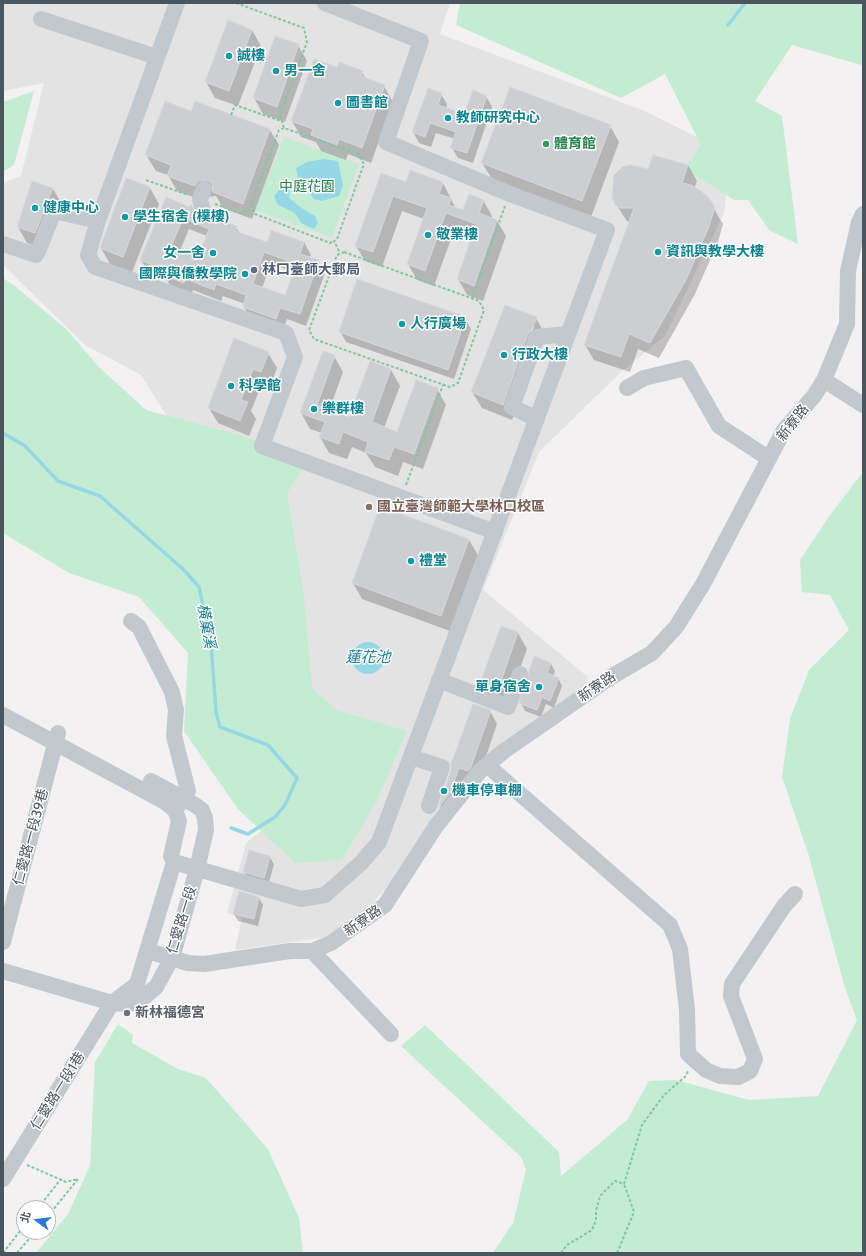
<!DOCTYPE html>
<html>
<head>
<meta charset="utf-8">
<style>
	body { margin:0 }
	#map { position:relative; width:866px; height:1256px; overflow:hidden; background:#f3f1f2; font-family:Cabin,"Noto Sans TC",sans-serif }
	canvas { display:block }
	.frame { position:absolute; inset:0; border:4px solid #4b555d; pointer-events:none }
	.north { position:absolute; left:16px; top:1200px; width:40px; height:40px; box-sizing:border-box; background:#fff; border:1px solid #b7bbbe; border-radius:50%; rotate:285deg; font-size:11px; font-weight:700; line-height:16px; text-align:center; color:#4b555d }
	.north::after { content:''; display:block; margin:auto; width:14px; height:18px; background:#297ad6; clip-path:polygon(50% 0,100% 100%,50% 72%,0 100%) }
</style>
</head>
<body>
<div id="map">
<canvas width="866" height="1256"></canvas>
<div class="frame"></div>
<div class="north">北</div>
</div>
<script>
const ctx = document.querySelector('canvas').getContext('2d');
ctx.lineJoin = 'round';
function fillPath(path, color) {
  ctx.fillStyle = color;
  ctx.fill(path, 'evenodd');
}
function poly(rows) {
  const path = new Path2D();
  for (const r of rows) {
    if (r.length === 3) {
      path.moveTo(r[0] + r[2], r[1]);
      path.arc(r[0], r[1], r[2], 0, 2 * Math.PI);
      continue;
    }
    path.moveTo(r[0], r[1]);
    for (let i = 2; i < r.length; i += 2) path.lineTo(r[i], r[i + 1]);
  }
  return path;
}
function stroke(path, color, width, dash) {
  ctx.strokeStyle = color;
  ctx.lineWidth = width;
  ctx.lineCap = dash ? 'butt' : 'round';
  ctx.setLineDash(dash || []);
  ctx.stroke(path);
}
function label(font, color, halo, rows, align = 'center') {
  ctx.font = font + ' Cabin,"Noto Sans TC",sans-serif';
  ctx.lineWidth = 3;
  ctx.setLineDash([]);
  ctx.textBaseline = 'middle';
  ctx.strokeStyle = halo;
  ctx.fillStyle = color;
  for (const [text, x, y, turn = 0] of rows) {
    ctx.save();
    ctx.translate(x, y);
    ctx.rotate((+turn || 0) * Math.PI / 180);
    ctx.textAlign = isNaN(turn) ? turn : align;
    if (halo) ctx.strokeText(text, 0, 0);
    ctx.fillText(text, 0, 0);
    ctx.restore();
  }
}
fillPath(poly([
	[3,3,450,3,440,34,645,111,731,154,724,213,665,336,621,372,539,452,483,590,588,677,584,687,481,766,403,869,363,914,327,937,235,950,242,918,227,913,246,843,286,811,202,472,141,375,85,345,3,265,3,183,21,176,44,83,3,91]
]), '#e4e3e3');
fillPath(poly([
	[460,3,863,3,863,61,861,65,792,45,755,101,782,116,798,244,769,230,748,200,734,200,685,169,701,145,665,74,621,98,456,25],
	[34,91,14,165,3,172,3,102],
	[284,137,359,164,332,238,255,210],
	[3,278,15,286,66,329,99,367,146,410,236,434,310,458,287,493,304,596,312,688,336,710,407,731,377,800,342,860,295,863,237,808,184,731,188,653,139,597,69,573,3,533],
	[863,472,863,1253,493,1253,513,1223,526,1170,521,1157,401,1046,425,1025,559,1152,561,1176,627,1120,649,1081,676,1080,749,1100,818,1096,857,1020,845,988,808,853,782,777,790,719,809,670,849,630,830,595,802,592,800,560,830,515],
	[118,1024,133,1035,132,1043,178,1069,206,1078,268,1149,299,1218,303,1253,36,1253,68,1214,90,1166,95,1062]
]), '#c4ecd3');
fillPath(poly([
	[323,159,338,161,343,185,339,196,322,201,314,199,311,195,307,184,301,185,298,181,293,182,291,187,289,198,300,207,315,216,318,223,314,229,301,223,297,216,293,212,278,205,274,196,287,182,298,178,296,168,307,162],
	[368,658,16]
]), '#95d7e5');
fillPath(poly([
	[252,30,261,46,238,106,215,98,206,82],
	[298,45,307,61,285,122,263,114,254,98],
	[338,68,362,72,366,79,384,86,393,102,371,163,348,154,346,160,321,151,316,142,301,137,292,121],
	[441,94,447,104,446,109,465,115,486,96,492,107,473,163,458,158,452,148,455,139,436,133,431,147,419,143,413,132],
	[192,112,270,130,279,145,252,219,223,208,216,196,207,197,204,201,177,191,168,175,156,171,146,155],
	[610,126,619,142,591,217,492,179,482,163],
	[688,165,697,181,694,189,708,199,723,224,718,242,695,294,659,358,638,349,630,372,594,360,585,345,630,223,626,220,616,204,649,170],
	[382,175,406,184,443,183,456,209,464,212,483,200,492,216,491,219,497,221,506,236,483,301,467,295,458,279,473,235,455,228,434,286,417,280,408,264,424,219,402,211,382,267,365,261,356,246],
	[127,179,150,188,159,204,132,272,110,264,101,248],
	[53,189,62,204,44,249,27,243,18,227],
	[191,205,198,217,236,227,240,234,267,243,304,242,311,255,309,258,318,261,325,273,306,326,287,319,283,330,251,319,244,307,245,304,223,296,221,301,193,290,191,295,171,287,167,280,148,272,141,260],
	[189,229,207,236,198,258,180,251],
	[271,264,295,272,286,297,262,288],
	[465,318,471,329,454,379,346,342,340,331],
	[536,318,545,334,537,350,512,420,482,408,472,392],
	[532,327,534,327,531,334,530,333],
	[268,353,277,368,270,387,262,384,251,411,256,419,249,436,218,423,209,408],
	[334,356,343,372,329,411,350,419,391,370,400,386,384,428,398,433,437,389,446,405,423,469,403,462,398,476,375,467,366,453,352,447,347,459,329,453,320,437,322,433,310,429,301,413],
	[469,540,478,555,450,631,362,599,353,583],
	[502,628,518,633,527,649,506,708,489,701,480,685],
	[551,664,555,671,553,677,558,678,562,686,554,708,546,704,541,717,525,711,521,703],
	[490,711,497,724,478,780,446,819,440,808,452,770],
	[269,856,274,864,268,886,249,880,244,872],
	[259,898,263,905,258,926,238,921,234,914]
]), '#0003');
stroke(poly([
	[728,25,745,3],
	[3,433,25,446,58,481,100,496,184,570,199,587,211,643,216,712,220,727,268,745,297,778,285,805,275,817,248,834,231,828]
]), '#95d7e5', 3.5);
const building = poly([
	[228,20,252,30,229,91,205,82,228,20],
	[275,36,299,44,277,107,253,98,275,36],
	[314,59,337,67,339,62,363,71,361,76,385,85,362,148,339,139,337,145,311,135,313,129,291,121,314,59],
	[510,87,611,125,582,201,481,163,510,87],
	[428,88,442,93,438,105,464,114,473,90,487,96,467,153,450,148,456,132,430,123,425,137,412,132,428,88],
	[165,101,191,111,195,101,270,129,243,204,213,192,212,183,207,180,198,181,195,186,167,176,171,165,145,155,165,101],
	[653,155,688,165,682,183,691,185,701,191,709,198,715,207,709,226,687,278,650,343,629,334,621,357,584,345,634,208,621,208,615,205,612,197,614,175,622,167,630,165,648,169,653,155],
	[410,170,443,182,439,194,451,198,449,205,463,210,469,194,484,200,479,213,497,220,474,286,457,279,476,224,446,213,425,271,407,264,427,208,393,196,373,252,355,246,381,173,406,182,410,170],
	[126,178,150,187,123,257,100,248,126,178],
	[32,181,53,188,35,233,17,227,32,181],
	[166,197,189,207,191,204,195,214,199,217,207,216,237,226,235,231,267,242,271,230,304,242,300,254,319,260,300,314,280,308,276,319,243,307,246,295,216,284,214,290,186,279,184,283,163,275,165,270,140,260,166,197],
	[183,218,209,229,198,257,171,247,183,218],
	[264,252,297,264,285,295,253,284,264,252],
	[357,279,466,317,448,370,339,332,357,279],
	[505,305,537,317,532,329,528,334,503,405,471,392,505,305],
	[234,338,269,352,261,372,253,369,241,400,248,402,240,421,208,408,234,338],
	[323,351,335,355,317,405,349,417,370,361,391,369,372,422,397,432,416,380,438,388,414,454,394,447,389,460,365,452,368,442,343,432,339,444,319,437,325,422,300,413,323,351],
	[380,506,469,539,441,616,352,583,380,506],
	[501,626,518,632,497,693,479,686,501,626],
	[534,656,551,663,547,673,559,678,550,701,542,697,537,710,519,703,534,656],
	[473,704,491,710,471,767,468,771,459,768,450,793,438,808,451,770,451,764,473,704],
	[249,850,270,856,264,878,243,872,249,850],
	[239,891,259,897,254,919,233,914,239,891]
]);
fillPath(building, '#ccced2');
stroke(building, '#d6d8dc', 1);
stroke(poly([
	[236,3,304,28,307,42,280,115,284,128,358,154,364,164,337,239,334,241,340,253],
	[231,115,235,105,281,121],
	[284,128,279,130,251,204,255,214,330,243,334,241],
	[146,180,188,195],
	[215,204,239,213,253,209],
	[344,252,479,301,484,310,458,383,450,387,314,339,309,330,337,255,344,252],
	[472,298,505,206],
	[406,485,443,385],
	[27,1165,66,1182,78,1179,48,1216],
	[38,1208,61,1179],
	[3,1253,24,1226],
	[17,1253,35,1232],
	[561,1253,567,1245,592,1230,596,1220,596,1211,600,1196,615,1181,624,1184,642,1125,664,1095,686,1076,688,1071],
	[617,1253,634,1212,624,1184]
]), '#7fc8a2', 2, [3, 2]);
stroke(poly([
	[177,3,98,221,88,255,95,267,286,333,295,357,262,446,495,532],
	[41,19,157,57],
	[202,208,200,199,204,189],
	[3,244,36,255,39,249,54,211,98,221],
	[824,380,863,405],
	[627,388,644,378,686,368,719,426,768,458],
	[537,419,512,407,537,337,568,334],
	[131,621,139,627,172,692,176,710,174,736,188,791,178,806],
	[439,680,508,707,520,674],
	[3,715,165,802,175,810,179,821,171,856,174,862,137,984,112,1003,3,1179],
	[411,757,442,767,429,806],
	[487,765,670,925,680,949,687,1010,688,1054,706,1070,720,1076,738,1077,750,1071,755,1059,731,996,732,984,784,906,795,894],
	[174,862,301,899,325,895,361,863,379,842,607,230,510,194,386,142,421,41,325,3],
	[3,942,58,733],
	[148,951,188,963,204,964,290,951,312,951,331,943,385,905,436,826,480,771,504,751,611,677,652,653,676,627,703,584,784,430,814,396,824,380,847,324,848,271,859,222,863,214],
	[312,951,391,1034],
	[3,971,112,1003,129,1004,144,997,156,987,172,958,197,869,206,830,205,818,202,810,195,805,151,781]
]), '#c1c9ce', 16);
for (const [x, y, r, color] of [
	[229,56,4,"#0f9aa8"],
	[276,71,4,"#0f9aa8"],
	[338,103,4,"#0f9aa8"],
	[448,118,4,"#0f9aa8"],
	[546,144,4,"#2e9e5b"],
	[35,208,4,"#0f9aa8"],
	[125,217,4,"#0f9aa8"],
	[428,235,4,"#0f9aa8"],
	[658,252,4,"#0f9aa8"],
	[213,253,4,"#0f9aa8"],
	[254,270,4,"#5c6f8a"],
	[245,274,4,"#0f9aa8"],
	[402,324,4,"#0f9aa8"],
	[504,355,4,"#0f9aa8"],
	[231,386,4,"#0f9aa8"],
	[314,409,4,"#0f9aa8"],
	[369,507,4,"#8d6e63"],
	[411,561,4,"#0f9aa8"],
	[539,687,4,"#0f9aa8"],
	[444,791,4,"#0f9aa8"],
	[127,1013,4,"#6b7280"]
]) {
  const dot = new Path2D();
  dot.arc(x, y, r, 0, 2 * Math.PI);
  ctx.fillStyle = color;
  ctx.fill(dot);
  stroke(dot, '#fff', 1.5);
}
label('bold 14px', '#0d838f', '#fff', [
	["誠樓",237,56],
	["男一舍",284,71],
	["圖書館",346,103],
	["教師研究中心",456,118],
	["健康中心",43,208],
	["學生宿舍 (樸樓)",133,217],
	["敬業樓",436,235],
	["資訊與教學大樓",666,252],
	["女一舍",205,253,"right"],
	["國際與僑教學院",237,274,"right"],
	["人行廣場",410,324],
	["行政大樓",512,355],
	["科學館",239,386],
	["樂群樓",322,409],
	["禮堂",419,561],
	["單身宿舍",531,687,"right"],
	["機車停車棚",452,791]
], 'left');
label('bold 14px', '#27864d', '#fff', [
	["體育館",554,144]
], 'left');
label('14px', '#207a4a', '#fff', [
	["中庭花園",307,187]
]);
label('bold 14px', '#4e5e75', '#fff', [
	["林口臺師大郵局",262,270]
], 'left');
label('14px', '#4b555d', '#fff', [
	["新寮路",793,423,-52],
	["新寮路",597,687,-34],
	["仁愛路一段39巷",31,837,-75],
	["仁愛路一段",182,920,-73],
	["新寮路",363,921,-35],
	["仁愛路一段1巷",58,1091,-58]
]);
label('bold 14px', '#785e54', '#fff', [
	["國立臺灣師範大學林口校區",377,507]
], 'left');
label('bold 14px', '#5b616d', '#fff', [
	["新林福德宮",135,1013]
], 'left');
label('italic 15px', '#187e94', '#fff', [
	["橫窠溪",206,626,80],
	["蓮花池",368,658]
]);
</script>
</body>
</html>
